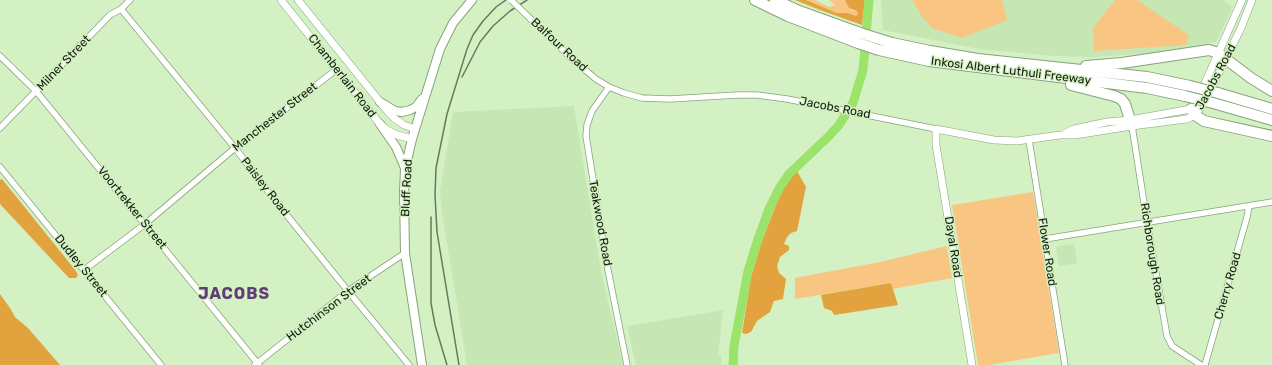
<!DOCTYPE html>
<html>
<head>
<meta charset="utf-8">
<style>
	body { margin:0 }
	canvas { display:block; background:#d4f1c4 }
</style>
</head>
<body>
<canvas width="1272" height="365"></canvas>
<script>
const ctx = document.querySelector('canvas').getContext('2d');
ctx.lineJoin = 'round';
function fillPath(path, color) {
  ctx.fillStyle = color;
  ctx.fill(path, 'evenodd');
}
function poly(rows) {
  const path = new Path2D();
  for (const r of rows) {
    path.moveTo(r[0], r[1]);
    for (let i = 2; i < r.length; i += 2) path.lineTo(r[i], r[i + 1]);
  }
  return path;
}
function stroke(path, color, width, dash) {
  ctx.strokeStyle = color;
  ctx.lineWidth = width;
  ctx.lineCap = dash ? 'butt' : 'round';
  ctx.setLineDash(dash || []);
  ctx.stroke(path);
}
function label(font, color, halo, rows, align = 'center') {
  ctx.font = font + ' Rubik,sans-serif';
  ctx.lineWidth = 3;
  ctx.setLineDash([]);
  ctx.textBaseline = 'middle';
  ctx.strokeStyle = halo;
  ctx.fillStyle = color;
  for (const [text, x, y, turn = 0] of rows) {
    ctx.save();
    ctx.translate(x, y);
    ctx.rotate((+turn || 0) * Math.PI / 180);
    ctx.textAlign = isNaN(turn) ? turn : align;
    if (halo) ctx.strokeText(text, 0, 0);
    ctx.fillText(text, 0, 0);
    ctx.restore();
  }
}
fillPath(poly([
	[881,0,1223,0,1233,7,1216,42,1167,52,1094,57,1054,56,979,49,883,30],
	[574,106,601,271,623,365,467,365,442,213,440,191,453,112],
	[1074,244,1077,263,1059,266,1056,247],
	[723,310,718,356,721,355,721,365,636,365,627,326]
]), '#c6e7b4');
fillPath(poly([
	[806,0,815,0,829,7,835,5,829,0,845,0,851,10,857,11,858,14,856,16,848,13,837,13],
	[912,0,1002,0,1007,20,962,38,932,28,923,18],
	[1115,0,1137,0,1189,35,1186,45,1094,51,1093,28],
	[1033,192,1059,353,989,365,978,365,952,205],
	[947,246,952,278,893,289,891,283,795,299,795,278,880,262]
]), '#f8c682');
fillPath(poly([
	[795,0,806,0,837,13,848,13,856,16,858,14,857,11,849,8,845,0,865,0,862,25,820,10],
	[797,171,806,187,797,231,791,233,787,237,784,244,789,246,789,250,780,257,777,266,779,273,786,279,783,299,774,301,770,312,757,321,751,332,746,334,742,333,751,277,762,241,780,194,787,182],
	[2,179,76,271,78,275,76,278,69,278,0,204,0,180],
	[891,283,898,305,834,315,832,311,824,308,821,295],
	[0,294,10,308,15,317,28,328,60,365,0,365]
]), '#e2a23e');
stroke(poly([
	[733,365,734,346,748,271,758,239,769,209,780,187,789,174,829,136,839,125,853,103,863,70,869,0]
]), '#9be36b', 9);
const minor = poly([
	[121,9,235,148,277,203,348,291,409,365],
	[0,56,36,91,259,365],
	[572,59,596,79,609,87,624,93,642,98,670,99,737,95,757,95,787,99,936,129],
	[609,87,592,111,587,125,586,136,606,260,627,365],
	[1132,126,1147,222,1167,336,1172,346,1201,365],
	[0,128,110,15,121,9,130,0],
	[1029,140,1065,365],
	[0,167,161,365],
	[1045,239,1272,202],
	[84,270,145,224,235,148,337,69],
	[255,365,348,291,405,253],
	[1205,365,1247,217,1249,206]
]);
const tertiary = poly([
	[281,0,380,124,387,130,397,135,412,139],
	[298,0,389,113,395,119,404,125,415,129],
	[1064,134,1074,129,1107,122,1130,120,1191,109,1197,101,1242,0],
	[972,365,938,157,936,145,936,129,994,140,1017,141,1060,135,1075,135,1132,126,1187,119,1195,115,1204,103,1241,28,1252,0]
]);
const secondary = poly([
	[380,102,395,111,402,112,410,110,416,107,422,99],
	[380,124,396,147,405,168],
	[422,365,405,253,404,192,405,169,412,139,440,49,453,23,472,0]
]);
const motorway = poly([
	[755,0,788,16,858,43,879,50,929,61,1147,88,1185,96],
	[775,0,799,11,860,33,892,43,930,51,978,59,1147,77,1190,86],
	[1086,66,1122,63,1209,50,1218,53,1251,78,1272,91],
	[1071,85,1114,96,1121,99,1125,104,1132,126],
	[1218,93,1272,109],
	[1213,103,1272,120],
	[1191,109,1195,115,1204,121,1272,136]
]);
stroke(minor, '#88a379', 7);
stroke(tertiary, '#88a379', 8);
stroke(secondary, '#88a379', 10);
stroke(motorway, '#88a379', 12);
stroke(minor, '#fff', 5.5);
stroke(tertiary, '#fff', 7);
stroke(secondary, '#fff', 8);
stroke(motorway, '#fff', 10);
stroke(poly([
	[462,77,480,42,493,26,510,11,527,0],
	[431,217,431,303,435,325,447,365],
	[459,365,437,232,435,195,436,168,447,114,467,49,473,35,483,21,496,7,506,0]
]), '#687a5d', 1.5);
const minorBridge = poly([
	[511,0,572,59]
]);
const motorwayBridge = poly([
	[1190,86,1218,93],
	[1185,96,1213,103]
]);
stroke(minorBridge, '#88a379', 7, []);
stroke(motorwayBridge, '#88a379', 12, []);
stroke(minorBridge, '#fff', 5.5);
stroke(motorwayBridge, '#fff', 10);
label('12px', '#131d0d', '#d4f1c4', [
	["Balfour Road",559,45,43],
	["Milner Street",64,63,-46],
	["Inkosi Albert Luthuli Freeway",1011,71,7],
	["Chamberlain Road",342,76,52],
	["Jacobs Road",1216,77,-62],
	["Jacobs Road",835,108,11],
	["Manchester Street",275,117,-38],
	["Paisley Road",265,187,52],
	["Bluff Road",407,188,-87],
	["Voortrekker Street",132,208,51],
	["Teakwood Road",600,223,80],
	["Dayal Road",953,247,81],
	["Flower Road",1047,252,81],
	["Richborough Road",1152,254,81],
	["Dudley Street",81,266,51],
	["Cherry Road",1228,286,-74],
	["Hutchinson Street",329,308,-37]
]);
ctx.letterSpacing = '1px';
label('bold 16px', '#623c74', '#d4f1c4', [
	["JACOBS",234,294]
]);
ctx.letterSpacing = '0px';
</script>
</body>
</html>
